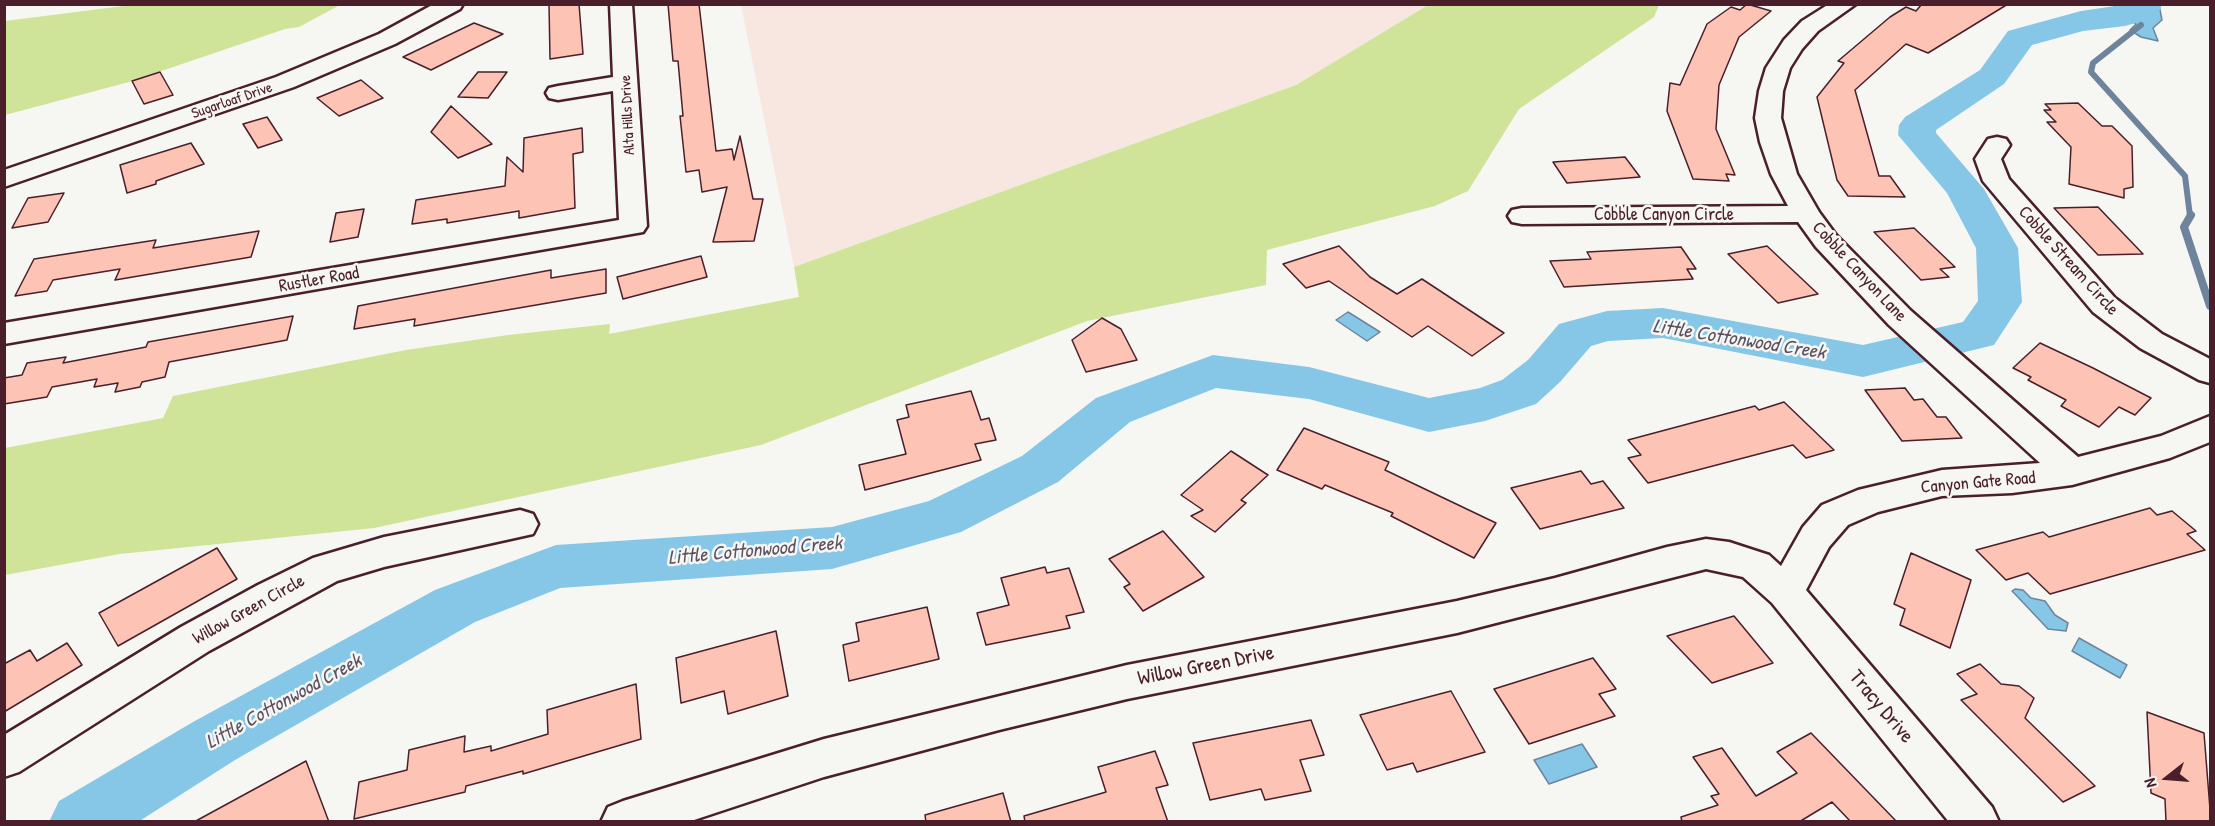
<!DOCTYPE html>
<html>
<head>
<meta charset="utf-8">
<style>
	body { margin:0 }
	#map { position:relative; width:2215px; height:826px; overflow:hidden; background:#f6f6f2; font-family:"Patrick Hand",sans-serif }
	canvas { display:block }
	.frame { position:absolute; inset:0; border:6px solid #4a1f2b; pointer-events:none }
	.north { position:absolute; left:2137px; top:748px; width:60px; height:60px; -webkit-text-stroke:4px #f6f6f2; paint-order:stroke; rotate:253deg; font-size:16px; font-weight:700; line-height:24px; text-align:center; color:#4a1f2b }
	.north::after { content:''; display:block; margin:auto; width:21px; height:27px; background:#4a1f2b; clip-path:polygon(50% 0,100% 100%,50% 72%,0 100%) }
</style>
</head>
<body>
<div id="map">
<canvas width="2215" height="826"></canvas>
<div class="frame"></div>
<div class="north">N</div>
</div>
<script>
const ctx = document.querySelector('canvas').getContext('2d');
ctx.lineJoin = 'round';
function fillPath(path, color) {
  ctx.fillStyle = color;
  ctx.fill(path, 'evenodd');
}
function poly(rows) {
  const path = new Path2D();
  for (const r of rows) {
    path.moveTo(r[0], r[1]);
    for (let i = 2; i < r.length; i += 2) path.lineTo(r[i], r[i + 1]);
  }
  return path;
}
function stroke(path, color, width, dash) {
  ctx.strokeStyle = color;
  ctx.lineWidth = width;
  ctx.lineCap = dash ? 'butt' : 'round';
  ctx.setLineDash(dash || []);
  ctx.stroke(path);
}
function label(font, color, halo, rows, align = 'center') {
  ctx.font = font + ' "Patrick Hand",sans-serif';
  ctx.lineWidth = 5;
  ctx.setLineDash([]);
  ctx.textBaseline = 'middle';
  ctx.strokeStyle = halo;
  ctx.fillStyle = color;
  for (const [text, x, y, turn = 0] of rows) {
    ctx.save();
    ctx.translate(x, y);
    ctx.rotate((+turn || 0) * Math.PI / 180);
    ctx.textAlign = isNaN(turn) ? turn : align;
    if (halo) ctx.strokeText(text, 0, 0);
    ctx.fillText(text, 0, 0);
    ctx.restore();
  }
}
fillPath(poly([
	[741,5,1428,5,1296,85,794,267]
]), '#f8e7e0');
fillPath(poly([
	[131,5,340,5,299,27,285,29,129,82,5,115,5,21],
	[1428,5,1659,5,1654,17,1519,109,1468,191,1435,206,1267,250,1266,285,1087,321,761,445,374,528,120,554,5,575,5,448,163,418,173,396,406,350,508,335,610,324,609,334,799,297,794,267,1296,85]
]), '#d0e499');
const water = poly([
	[2124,5,2159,5,2162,20,2153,28,2158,41,2141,37,2130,30,2136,24,2114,7,2124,5],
	[1348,312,1380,332,1367,341,1336,320,1348,312],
	[2015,589,2023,590,2031,598,2045,601,2055,615,2068,623,2066,631,2048,629,2015,594,2012,591,2015,589],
	[2079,638,2127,665,2120,678,2072,651,2079,638],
	[1582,744,1597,767,1549,784,1534,760,1582,744]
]);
fillPath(water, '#86c7e7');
stroke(water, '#6e849c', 1.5);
stroke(poly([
	[2141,25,2093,63,2091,72,2185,176,2190,216]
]), '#6e849c', 6);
stroke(poly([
	[2191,215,2184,227,2210,306]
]), '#6e849c', 8);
fillPath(poly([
	[2129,4,2162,4,2157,17,2125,26,2083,31,2032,45,2004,84,1936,130,1936,133,1984,189,2018,248,2022,302,1994,345,1863,377,1663,338,1608,341,1591,346,1560,382,1536,404,1485,421,1429,432,1309,399,1216,388,1130,422,1058,482,961,532,832,569,560,588,475,622,235,760,138,822,49,822,59,801,193,722,435,590,556,545,832,527,929,501,1022,456,1096,398,1213,355,1309,367,1429,398,1480,388,1502,380,1528,360,1559,324,1607,311,1663,308,1863,345,1963,322,1978,301,1976,248,1947,193,1898,135,1899,125,1905,117,1980,70,2008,31,2081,11,2129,4]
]), '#86c7e7');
const building = poly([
	[549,4,579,4,583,54,550,59,549,4],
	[668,4,699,4,716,151,732,149,734,160,740,136,753,199,763,199,754,241,713,242,727,187,702,192,699,170,686,172,680,116,683,116,678,61,673,61,668,4],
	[1747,4,1771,11,1739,37,1719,85,1716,129,1735,175,1726,174,1729,181,1693,179,1667,111,1670,83,1680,85,1707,24,1731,7,1740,10,1747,4],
	[1922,4,2008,4,1928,53,1906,44,1855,90,1879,176,1890,176,1905,197,1848,196,1837,180,1817,97,1844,63,1838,61,1890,17,1906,7,1916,11,1922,4],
	[474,23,503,34,431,70,403,57,474,23],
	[160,72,173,95,144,104,132,81,160,72],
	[478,72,507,72,488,98,458,97,478,72],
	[361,80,383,98,339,116,317,98,361,80],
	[2078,103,2102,126,2112,126,2132,146,2133,187,2124,189,2124,198,2069,184,2071,147,2047,122,2056,122,2044,110,2051,110,2045,104,2078,103],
	[451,106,492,144,458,158,431,132,451,106],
	[267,117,282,140,258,148,243,124,267,117],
	[582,128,583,152,573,154,575,208,519,218,519,211,447,223,447,219,412,224,416,200,505,186,507,157,523,172,524,138,582,128],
	[191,143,204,164,156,181,156,184,127,193,120,165,191,143],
	[1625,157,1640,177,1567,183,1553,162,1625,157],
	[64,193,48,222,12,228,28,198,64,193],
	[2098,207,2143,254,2098,255,2054,208,2098,207],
	[364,209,358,237,330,242,336,213,364,209],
	[1914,228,1955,267,1940,269,1949,277,1921,280,1874,232,1914,228],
	[259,231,251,257,115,280,120,269,53,280,47,291,15,296,34,259,156,240,153,248,259,231],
	[1339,246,1370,277,1397,294,1422,279,1504,333,1472,356,1428,326,1412,337,1329,281,1306,288,1283,264,1339,246],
	[1767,246,1818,294,1778,303,1728,254,1767,246],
	[1681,247,1696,269,1687,269,1693,279,1564,287,1550,261,1591,259,1587,252,1681,247],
	[701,256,707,277,623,299,617,277,701,256],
	[606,269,606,293,414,326,415,319,354,329,358,306,551,270,551,278,606,269],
	[293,316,287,340,169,362,165,377,142,382,140,387,115,392,118,383,94,387,97,379,52,387,47,397,4,404,4,378,22,375,27,363,66,357,63,363,146,347,148,342,293,316],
	[1102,318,1121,329,1137,360,1086,372,1072,340,1102,318],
	[2040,343,2093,368,2151,398,2135,415,2119,407,2099,427,2061,406,2066,400,2028,380,2031,377,2013,368,2040,343],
	[1905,388,1914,400,1923,399,1937,417,1946,417,1962,438,1902,441,1865,390,1905,388],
	[971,391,981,420,989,418,996,440,975,444,981,460,865,490,859,465,906,454,897,420,909,417,906,405,971,391],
	[1784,402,1834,450,1806,458,1793,445,1648,483,1628,458,1641,455,1628,440,1755,406,1759,410,1784,402],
	[1304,428,1389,462,1385,470,1496,523,1474,558,1391,516,1393,513,1325,485,1322,489,1277,470,1304,428],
	[1231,451,1268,475,1241,500,1246,503,1215,532,1191,516,1203,510,1181,495,1231,451],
	[1581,471,1591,484,1603,481,1624,508,1540,529,1511,488,1581,471],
	[2150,508,2157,515,2172,511,2196,531,2187,534,2205,550,2050,594,2028,573,2006,580,1976,550,2043,532,2049,537,2150,508],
	[1163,531,1204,577,1143,611,1124,587,1130,584,1109,559,1163,531],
	[217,548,237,579,118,646,99,613,217,548],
	[1911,553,1971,580,1950,648,1900,625,1905,609,1894,604,1911,553],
	[1045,567,1047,573,1069,568,1084,612,1066,616,1070,628,986,645,977,613,1009,605,1001,578,1045,567],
	[927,607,939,659,849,681,843,645,859,641,856,623,927,607],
	[1734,616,1773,663,1712,683,1667,636,1734,616],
	[776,631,788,696,728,714,724,691,681,703,676,658,776,631],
	[67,643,82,665,4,712,4,664,30,650,37,661,67,643],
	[1593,658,1616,689,1599,694,1615,716,1529,744,1494,689,1593,658],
	[1980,664,2001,684,2019,686,2034,698,2025,718,2095,786,2063,802,1961,700,1977,694,1957,674,1980,664],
	[636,684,641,739,523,774,523,771,466,786,465,792,354,819,359,782,407,770,409,750,465,736,464,752,491,746,491,751,548,734,547,710,636,684],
	[1451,691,1485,752,1417,772,1413,763,1387,770,1360,715,1451,691],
	[2147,712,2204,733,2211,822,2166,822,2165,799,2151,793,2147,712],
	[1311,720,1324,755,1300,760,1311,791,1265,800,1261,789,1210,800,1193,743,1311,720],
	[1811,733,1897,822,1851,822,1832,802,1799,822,1682,822,1681,817,1718,805,1711,796,1719,794,1693,757,1722,748,1756,796,1797,773,1777,752,1811,733],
	[1155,751,1168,785,1156,788,1168,822,1025,822,1024,816,1106,792,1098,767,1155,751],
	[306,761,329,822,194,822,306,761],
	[1003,793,1011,822,926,822,925,815,1003,793]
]);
fillPath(building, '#fdc3b5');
stroke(building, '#4a1f2b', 1.5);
const minor = poly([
	[434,4,463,4,460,9,395,44,294,87,4,187,4,170,276,77,379,34,434,4],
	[610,4,632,4,647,226,643,232,4,344,4,323,619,220,613,91,558,100,549,98,546,93,549,88,558,86,613,77,610,4],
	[1829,4,1856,4,1818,31,1802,49,1790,68,1783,91,1781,118,1797,174,1819,212,1836,235,1911,311,2078,457,2161,436,2210,416,2210,442,2170,458,2072,485,2012,493,1942,496,1878,512,1848,525,1829,547,1806,590,1992,807,1999,822,1949,822,1772,603,1743,577,1706,569,1457,633,1127,699,999,730,824,777,688,822,601,822,608,807,623,801,824,739,1127,665,1457,601,1555,578,1667,547,1706,539,1729,542,1769,555,1781,566,1803,527,1822,505,1858,490,1942,470,2040,463,1889,325,1816,247,1798,222,1522,224,1512,222,1508,216,1512,210,1522,208,1788,206,1771,174,1760,142,1755,118,1759,91,1766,68,1784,40,1802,21,1829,4],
	[1997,137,2006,139,2010,145,2001,159,2009,179,2115,298,2162,334,2210,359,2210,383,2199,380,2140,348,2093,312,1983,181,1975,159,1988,139,1997,137],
	[520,510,533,514,538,524,533,534,384,567,337,581,209,651,19,772,4,777,4,735,181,627,258,585,313,558,384,537,520,510]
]);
stroke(minor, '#4a1f2b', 5);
fillPath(minor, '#f6f6f2');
label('15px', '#4a1f2b', '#f6f6f2', [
	["Sugarloaf Drive",232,101,-19],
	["Alta Hills Drive",628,115,-93]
]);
label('18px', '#4a1f2b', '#f6f6f2', [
	["Cobble Canyon Circle",1664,215],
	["Cobble Stream Circle",2068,261,48],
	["Cobble Canyon Lane",1859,272,47],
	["Rustler Road",319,280,-10],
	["Canyon Gate Road",1978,483,-5],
	["Willow Green Circle",249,610,-29]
]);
label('italic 20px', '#5c5163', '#f6f6f2', [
	["Little Cottonwood Creek",1739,340,9],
	["Little Cottonwood Creek",755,551,-5],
	["Little Cottonwood Creek",284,702,-29]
]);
label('21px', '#4a1f2b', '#f6f6f2', [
	["Willow Green Drive",1206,666,-11],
	["Tracy Drive",1881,707,50]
]);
</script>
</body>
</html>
